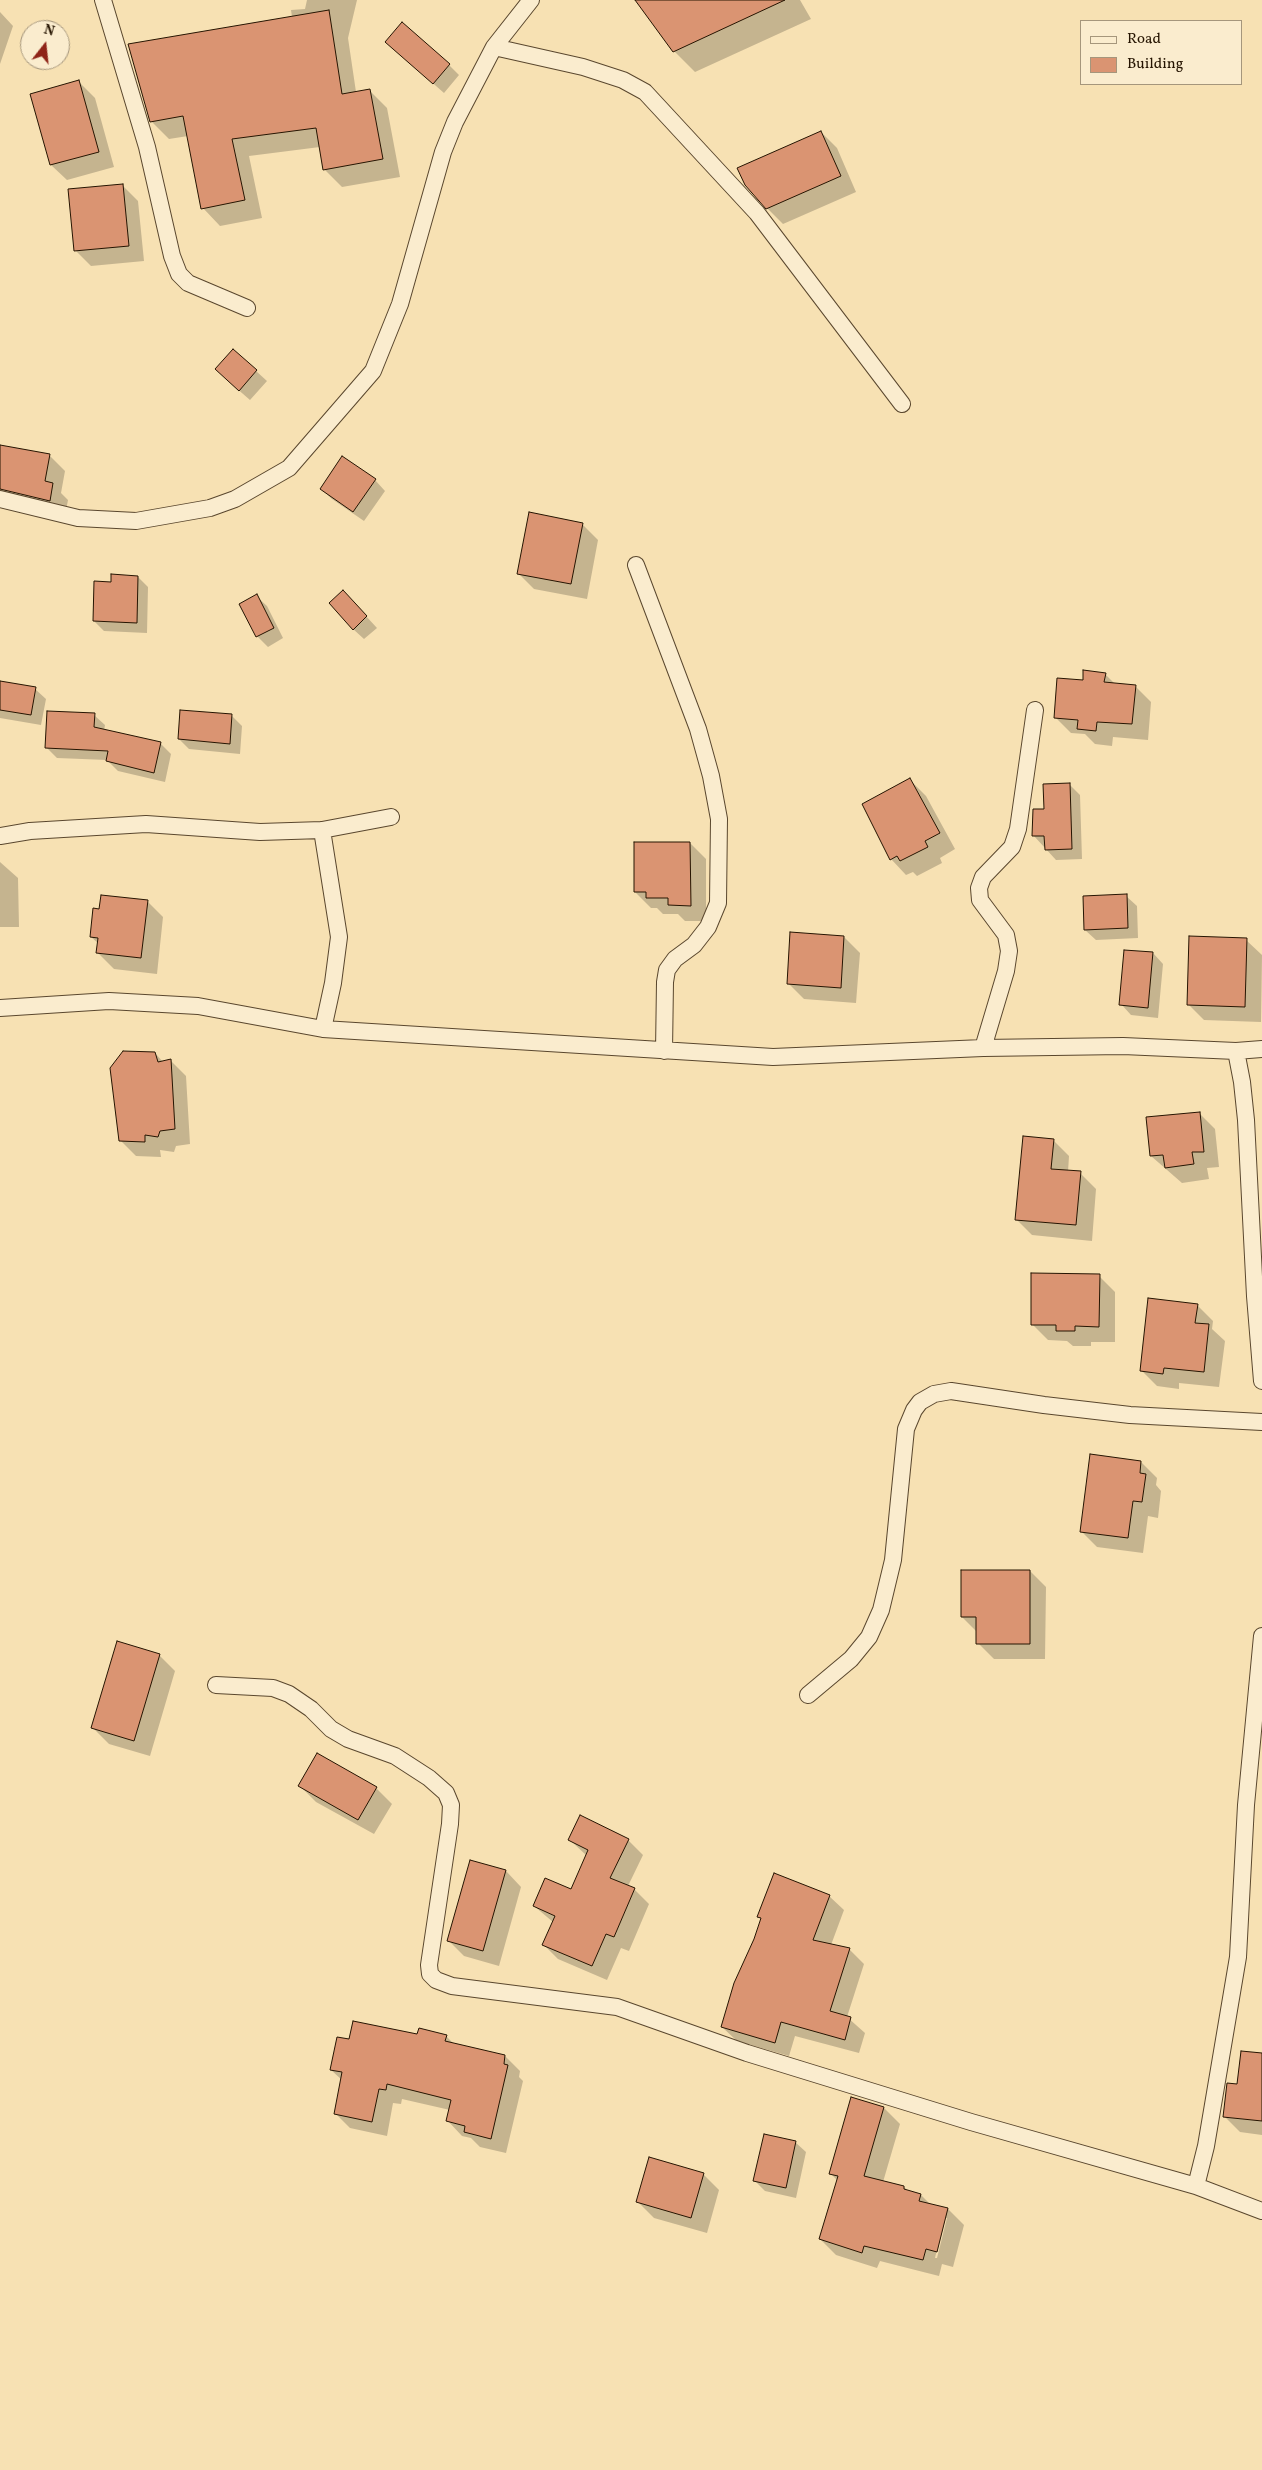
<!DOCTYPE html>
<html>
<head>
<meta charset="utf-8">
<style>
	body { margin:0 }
	#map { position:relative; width:1262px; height:2470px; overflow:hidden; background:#f7e1b3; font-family:Vollkorn,serif }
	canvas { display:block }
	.legend { position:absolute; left:1080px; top:20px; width:162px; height:65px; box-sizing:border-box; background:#faecce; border:1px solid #a5967c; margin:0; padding:6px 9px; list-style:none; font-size:15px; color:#251401 }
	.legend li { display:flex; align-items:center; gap:10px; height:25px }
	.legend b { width:25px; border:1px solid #a5967c }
	.north { position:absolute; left:20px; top:20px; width:50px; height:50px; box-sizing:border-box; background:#faecce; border:1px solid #a5967c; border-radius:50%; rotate:16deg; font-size:14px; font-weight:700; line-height:20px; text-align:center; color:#251401 }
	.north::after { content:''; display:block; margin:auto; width:18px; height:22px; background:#8f2418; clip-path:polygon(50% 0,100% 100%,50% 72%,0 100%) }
</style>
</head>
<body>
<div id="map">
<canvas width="1262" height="2470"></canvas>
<ul class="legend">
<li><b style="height:6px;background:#faecce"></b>Road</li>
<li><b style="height:14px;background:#da9472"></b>Building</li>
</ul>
<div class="north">N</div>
</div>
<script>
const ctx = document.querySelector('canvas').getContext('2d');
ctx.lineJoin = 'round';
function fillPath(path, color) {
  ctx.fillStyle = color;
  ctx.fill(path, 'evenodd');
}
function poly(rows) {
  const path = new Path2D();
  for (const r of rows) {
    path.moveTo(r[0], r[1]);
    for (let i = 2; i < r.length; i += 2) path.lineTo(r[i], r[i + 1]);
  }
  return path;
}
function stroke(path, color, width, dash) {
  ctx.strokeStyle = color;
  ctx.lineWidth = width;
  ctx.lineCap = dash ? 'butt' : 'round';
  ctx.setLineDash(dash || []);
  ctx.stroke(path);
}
fillPath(poly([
	[307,0,357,0,348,38,356,92,369,90,387,108,400,177,342,187,324,169,320,147,249,156,262,218,220,226,203,208,188,136,169,139,151,121,292,17,291,10,305,9],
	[637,0,800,0,811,19,695,72,674,51],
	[0,12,13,26,0,64],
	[386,42,449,65,459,75,444,93],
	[79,82,95,98,114,167,67,180,51,165],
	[821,132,837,148,856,192,783,224,767,208],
	[122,185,138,201,144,261,91,266,75,250],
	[256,371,267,381,250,400,227,380],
	[0,446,49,455,65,471,61,493,68,500,65,516,0,504],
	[375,480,385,491,364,521,332,499,321,489],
	[582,524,598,540,587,599,534,589,518,573],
	[138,577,148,587,147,633,104,631,94,621,112,583],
	[256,596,267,606,283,638,268,647,257,636],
	[353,602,377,628,364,639,353,629],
	[1105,674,1115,684,1135,686,1151,702,1148,740,1113,737,1112,746,1095,744,1085,734,1071,733,1055,717,1084,681],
	[0,682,35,689,46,699,41,725,0,718],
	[94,715,105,725,104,731,161,744,171,754,165,782,118,771,107,760,57,758,46,747],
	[231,715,242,726,240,754,189,749,179,739],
	[910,780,926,796,955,849,940,858,942,863,917,876,913,872,906,875,891,859],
	[1069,784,1080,795,1082,859,1056,860,1034,836,1045,811],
	[690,843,706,859,706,921,685,921,678,914,663,914,657,908,651,908,635,892],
	[0,862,18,878,19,927,0,927],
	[1126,896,1137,906,1138,938,1096,940,1085,930],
	[147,901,163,917,157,974,114,969,98,953,99,944,91,937,100,910],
	[844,937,860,953,856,1003,804,999,788,983],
	[1246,940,1262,955,1261,1022,1204,1020,1188,1004],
	[1153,953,1163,964,1158,1018,1131,1015,1121,1004],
	[155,1053,163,1062,170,1060,186,1076,190,1144,176,1146,174,1152,160,1150,161,1157,136,1156,120,1140],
	[1199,1113,1215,1129,1219,1167,1207,1168,1209,1179,1182,1183,1151,1156],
	[1053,1140,1069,1156,1068,1172,1080,1173,1096,1189,1092,1241,1032,1235,1016,1219],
	[1099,1276,1115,1292,1115,1342,1091,1342,1091,1346,1073,1346,1067,1341,1048,1340,1032,1324],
	[1197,1305,1213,1321,1212,1329,1225,1341,1219,1387,1179,1383,1179,1389,1157,1386,1141,1370],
	[1141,1462,1157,1478,1156,1485,1161,1491,1158,1518,1148,1516,1143,1553,1097,1547,1081,1531],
	[1030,1571,1046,1587,1045,1659,994,1659,978,1643,978,1633,962,1617],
	[159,1655,175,1671,150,1756,109,1744,93,1728],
	[300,1786,376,1788,392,1804,374,1834,316,1802],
	[570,1840,628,1840,643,1855,628,1886,634,1889,649,1904,629,1951,621,1948,607,1980,558,1959,544,1945,553,1922,534,1906,572,1891,587,1856],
	[506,1871,521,1887,499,1966,464,1956,448,1940],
	[829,1896,844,1910,831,1945,849,1949,864,1964,847,2017,865,2033,859,2053,795,2036,789,2056,737,2041,722,2027,756,1939,762,1919,759,1917],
	[418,2036,446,2036,455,2045,505,2056,520,2071,519,2077,523,2081,506,2153,480,2147,471,2138,462,2136,448,2121,450,2110,402,2099,401,2104,393,2103,387,2136,350,2128,335,2113,342,2080,331,2070,350,2041],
	[1262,2054,1262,2135,1240,2132,1224,2116,1238,2085],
	[852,2099,884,2108,900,2124,883,2182,904,2187,909,2192,921,2195,931,2205,948,2209,964,2225,953,2267,942,2264,939,2276,880,2261,877,2268,836,2255,820,2239,838,2181,830,2173],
	[944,2218,947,2218,937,2258,935,2258],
	[795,2142,806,2152,796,2198,765,2191,755,2181],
	[703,2174,719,2190,707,2233,654,2218,638,2202]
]), '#0003');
const building = poly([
	[635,0,785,0,673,52,635,0],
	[329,10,342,94,370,89,383,159,323,170,316,128,232,139,245,200,201,209,183,116,150,122,128,44,329,10],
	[402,22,450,64,433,84,385,42,402,22],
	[79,80,99,152,50,165,30,94,79,80],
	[821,131,841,176,766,209,745,185,737,168,821,131],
	[123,184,129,246,74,251,68,189,123,184],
	[233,349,257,370,239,391,215,369,233,349],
	[0,445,50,454,45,481,53,483,50,501,0,489,0,445],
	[342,456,376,479,353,512,320,489,342,456],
	[529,512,583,523,571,584,517,574,529,512],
	[111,574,138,576,137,623,93,621,94,581,111,582,111,574],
	[343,590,367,616,353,630,329,603,343,590],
	[257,594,274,628,256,637,239,604,257,594],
	[1083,670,1106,673,1104,682,1136,685,1132,724,1097,722,1096,731,1077,729,1078,720,1054,718,1057,678,1083,680,1083,670],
	[0,681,36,687,31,715,0,710,0,681],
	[180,710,232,714,230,744,178,739,180,710],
	[47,711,95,713,94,727,161,742,154,773,106,761,108,751,45,748,47,711],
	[910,778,940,833,925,841,928,847,900,861,897,856,890,860,862,804,910,778],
	[1070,783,1072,849,1045,850,1044,836,1032,836,1033,809,1044,809,1043,784,1070,783],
	[634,842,690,842,691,906,668,905,668,898,646,898,646,892,634,892,634,842],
	[1127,894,1128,928,1084,930,1083,896,1127,894],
	[101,895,148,900,141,958,96,953,98,938,90,937,93,908,99,909,101,895],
	[790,932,844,936,841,988,787,984,790,932],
	[1189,936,1247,938,1245,1007,1187,1005,1189,936],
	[1124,950,1153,952,1148,1008,1119,1005,1124,950],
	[123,1051,155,1052,158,1062,171,1059,175,1129,160,1131,158,1137,145,1135,145,1142,119,1141,110,1068,123,1051],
	[1200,1112,1204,1152,1192,1152,1194,1164,1165,1168,1163,1155,1150,1156,1146,1117,1200,1112],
	[1023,1136,1054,1139,1051,1169,1081,1171,1076,1225,1015,1220,1023,1136],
	[1031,1273,1100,1274,1099,1327,1075,1326,1075,1331,1056,1331,1056,1325,1031,1325,1031,1273],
	[1148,1298,1198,1304,1195,1323,1209,1324,1204,1372,1164,1368,1163,1374,1140,1371,1148,1298],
	[1090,1454,1141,1461,1140,1473,1146,1474,1142,1502,1133,1501,1128,1538,1080,1532,1090,1454],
	[961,1570,1030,1570,1030,1644,976,1644,976,1617,961,1617,961,1570],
	[117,1641,160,1654,134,1741,91,1728,117,1641],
	[317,1753,377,1787,358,1820,298,1786,317,1753],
	[580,1815,629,1839,610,1878,635,1888,614,1937,606,1934,592,1966,542,1945,555,1916,533,1906,545,1878,571,1889,588,1850,568,1840,580,1815],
	[470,1860,506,1870,483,1951,447,1941,470,1860],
	[774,1873,830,1895,813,1940,850,1948,830,2011,851,2017,845,2040,781,2022,775,2043,721,2027,734,1983,754,1939,761,1918,757,1917,774,1873],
	[353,2021,417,2034,419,2028,447,2035,445,2041,505,2055,504,2064,508,2065,491,2139,464,2132,465,2126,446,2121,451,2100,387,2084,386,2090,379,2089,372,2122,334,2114,342,2072,330,2070,337,2037,349,2039,353,2021],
	[1241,2051,1262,2053,1262,2121,1223,2117,1227,2083,1237,2084,1241,2051],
	[851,2097,884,2107,864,2176,904,2186,904,2189,921,2194,919,2201,948,2208,937,2252,926,2249,923,2260,864,2246,862,2253,819,2239,838,2176,829,2174,851,2097],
	[764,2134,796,2141,786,2188,753,2181,764,2134],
	[649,2157,704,2173,691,2218,636,2202,649,2157]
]);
fillPath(building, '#da9472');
stroke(building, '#251401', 1);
const minor = poly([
	[103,0,147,147,172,256,179,274,188,283,247,308],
	[494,47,583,67,623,80,645,92,757,213,902,404],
	[0,499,78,518,136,521,210,508,235,499,289,468,373,371,400,304,443,152,455,122,494,47,531,0],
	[636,565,698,729,711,776,719,819,718,903,708,927,694,945,675,959,667,970,665,982,664,1051],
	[322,830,339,937,333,983,323,1029],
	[0,836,30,831,146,824,260,832,322,830,391,817],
	[0,1008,109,1001,198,1006,323,1029,773,1057,983,1048,1123,1046,1236,1051,1262,1049],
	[983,1048,1006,971,1009,951,1006,935,980,900,979,888,983,877,1012,847,1018,829,1035,710],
	[1236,1051,1242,1082,1246,1120,1255,1296,1262,1381],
	[216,1685,273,1688,289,1694,311,1709,331,1729,348,1739,395,1756,429,1778,446,1793,451,1805,450,1824,429,1965,430,1974,436,1980,452,1986,617,2007,747,2053,971,2122,1196,2186,1262,2211],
	[808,1695,851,1659,869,1637,881,1610,893,1560,906,1429,914,1410,920,1402,934,1394,951,1391,1044,1405,1130,1415,1262,1422],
	[1196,2186,1206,2146,1238,1957,1246,1805,1262,1636]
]);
stroke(minor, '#5a472e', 18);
stroke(minor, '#faecce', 16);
</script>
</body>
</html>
